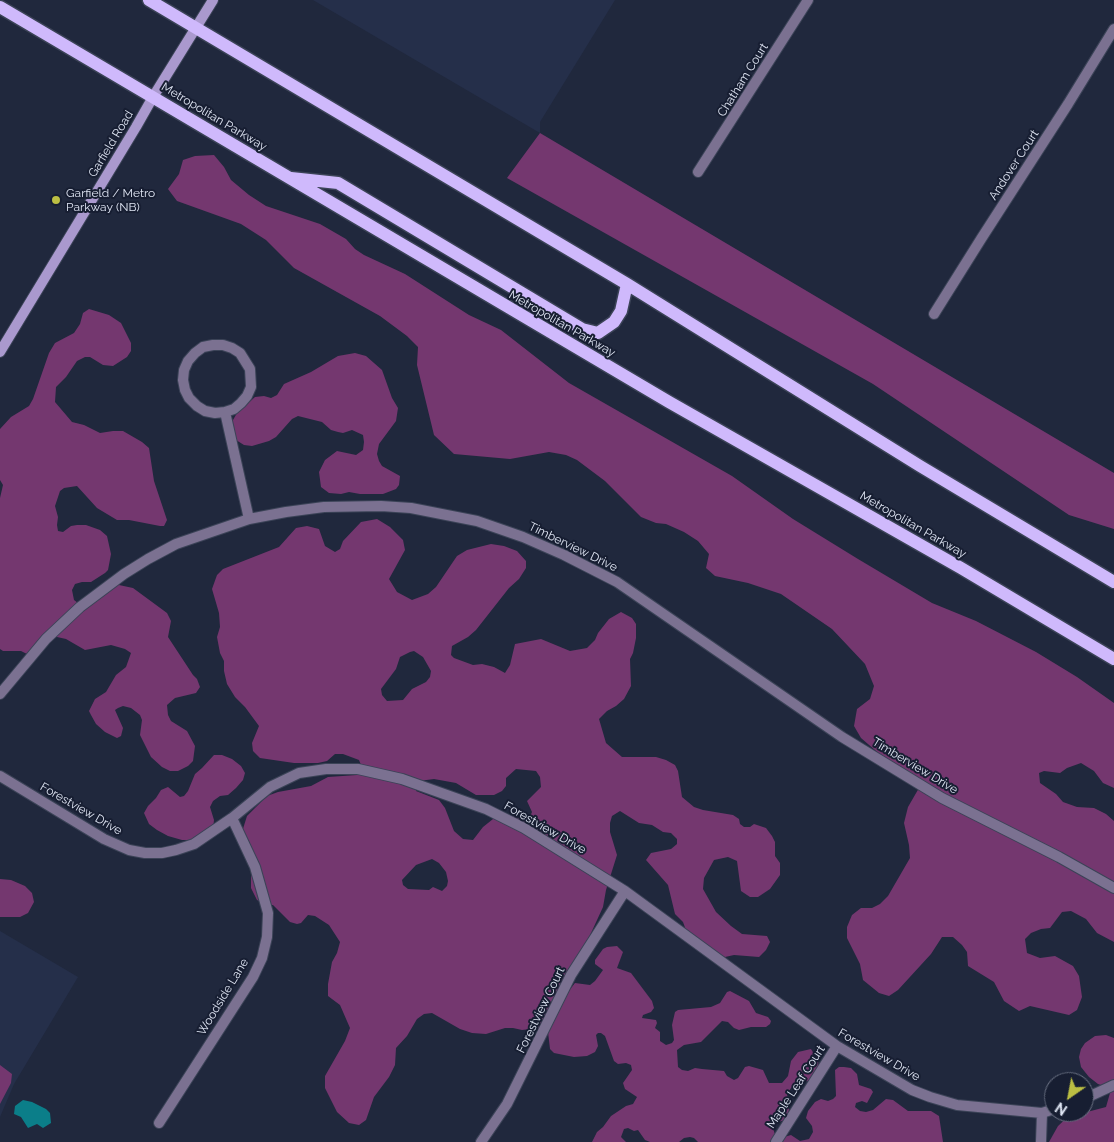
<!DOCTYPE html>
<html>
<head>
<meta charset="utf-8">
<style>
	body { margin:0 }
	#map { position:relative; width:1114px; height:1142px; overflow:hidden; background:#20283d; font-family:Raleway,sans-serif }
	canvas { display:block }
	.north { position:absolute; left:1044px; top:1072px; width:50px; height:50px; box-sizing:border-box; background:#171e32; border:1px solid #676e80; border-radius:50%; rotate:213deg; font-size:14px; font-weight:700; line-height:20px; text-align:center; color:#e0e6f4 }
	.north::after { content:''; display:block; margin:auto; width:18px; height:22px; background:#bcbf43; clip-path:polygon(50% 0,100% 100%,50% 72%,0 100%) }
</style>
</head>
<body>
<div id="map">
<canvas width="1114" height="1142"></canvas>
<div class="north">N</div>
</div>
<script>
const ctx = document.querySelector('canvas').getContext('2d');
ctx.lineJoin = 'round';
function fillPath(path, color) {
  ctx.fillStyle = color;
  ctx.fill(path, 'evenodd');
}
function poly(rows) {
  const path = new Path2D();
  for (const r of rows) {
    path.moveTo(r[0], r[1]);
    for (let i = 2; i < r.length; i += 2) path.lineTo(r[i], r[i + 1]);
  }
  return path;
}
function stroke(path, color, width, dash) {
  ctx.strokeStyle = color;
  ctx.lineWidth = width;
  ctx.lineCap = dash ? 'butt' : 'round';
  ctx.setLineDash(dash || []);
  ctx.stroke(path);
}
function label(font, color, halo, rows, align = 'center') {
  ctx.font = font + ' Raleway,sans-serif';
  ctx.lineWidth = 4;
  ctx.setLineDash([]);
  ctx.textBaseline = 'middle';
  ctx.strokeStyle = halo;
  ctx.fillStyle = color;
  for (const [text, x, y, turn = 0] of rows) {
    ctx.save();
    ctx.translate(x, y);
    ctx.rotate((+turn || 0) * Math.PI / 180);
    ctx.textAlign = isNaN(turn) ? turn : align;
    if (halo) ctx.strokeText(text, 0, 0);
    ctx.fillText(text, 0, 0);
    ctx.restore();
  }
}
fillPath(poly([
	[313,0,615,0,540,122,540,133],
	[0,931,78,977,14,1084,0,1117]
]), '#252f4a');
fillPath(poly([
	[540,133,1114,473,1114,529,1069,515,873,384,507,178],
	[214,155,224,167,231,180,249,195,266,206,320,224,346,239,355,249,364,255,405,274,469,315,501,330,569,383,732,476,793,519,858,559,932,603,976,621,1036,652,1077,677,1114,703,1114,788,1103,783,1094,771,1081,763,1067,768,1060,773,1044,771,1039,773,1040,783,1056,794,1063,802,1077,807,1094,808,1106,814,1114,821,1114,942,1097,933,1086,919,1071,911,1062,912,1050,928,1041,929,1031,933,1025,939,1027,953,1040,958,1055,956,1073,966,1079,976,1082,997,1077,1010,1069,1015,1030,1006,1019,1011,1004,1001,994,982,968,966,967,952,962,945,953,937,942,937,931,954,898,990,889,996,879,993,863,980,860,964,847,938,847,927,852,915,861,908,872,908,880,904,888,896,910,858,909,845,904,823,908,807,919,788,861,738,854,726,857,709,870,699,874,686,865,664,832,629,781,594,748,583,715,576,706,568,709,554,698,541,684,532,666,524,656,523,641,517,605,481,577,460,566,455,549,452,510,459,454,454,434,435,417,365,418,347,407,336,380,316,294,268,266,240,241,224,177,201,168,189,179,174,183,160,195,156],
	[89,309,109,315,121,323,131,343,131,351,127,357,113,366,103,365,90,357,85,357,77,361,66,377,56,387,55,402,72,422,84,425,100,433,113,431,123,431,142,442,149,448,154,481,167,520,164,526,160,526,129,520,117,520,97,508,77,486,64,488,60,491,55,506,58,517,57,525,58,531,63,532,71,526,77,525,86,525,100,530,107,536,111,554,108,570,105,573,91,582,82,582,75,584,72,590,74,600,78,603,115,585,119,585,133,588,167,613,171,621,168,637,193,675,197,679,200,687,196,693,175,698,167,705,168,715,171,721,187,731,195,746,193,761,188,766,178,771,170,771,162,767,151,757,140,735,142,720,140,715,131,708,123,706,118,708,115,710,123,728,121,736,117,738,105,732,96,724,91,715,89,711,95,699,106,692,116,675,126,667,131,653,125,649,111,645,85,650,66,639,57,637,52,637,29,655,21,651,3,651,0,649,0,498,3,485,0,480,0,429,11,417,29,406,33,399,49,353,55,343,74,333,80,324,83,313],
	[355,353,366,356,382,370,392,398,398,408,396,421,379,444,377,454,379,461,382,466,400,476,399,485,396,489,383,494,360,494,349,492,341,494,329,493,321,487,319,472,325,460,337,451,356,455,363,450,364,442,363,435,352,430,343,433,338,432,331,430,322,422,298,416,292,419,276,437,269,441,252,446,244,445,236,440,232,430,233,420,237,413,255,397,264,396,271,398,277,395,284,384,311,372,338,356],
	[377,519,390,527,403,540,405,550,389,579,397,592,412,600,428,594,436,587,457,556,467,550,491,544,504,546,517,551,526,561,526,568,519,579,509,588,476,630,468,637,452,646,451,655,454,658,473,665,482,664,494,667,505,673,510,665,515,644,541,639,570,651,587,648,595,640,598,633,609,619,621,612,632,618,636,624,636,638,633,653,630,659,631,686,624,699,616,706,607,711,599,719,606,743,622,757,656,757,666,760,675,765,678,771,682,797,694,807,703,810,733,815,739,819,740,824,744,827,750,827,754,824,766,828,772,836,775,842,775,856,780,863,780,875,770,889,758,897,750,897,741,891,737,861,728,857,714,860,704,878,703,889,716,912,731,926,742,934,767,936,770,942,766,950,759,957,734,955,725,957,706,951,687,933,683,922,675,914,668,885,646,860,651,853,671,849,677,844,677,839,671,833,663,832,652,825,639,823,620,811,612,816,610,823,610,832,617,855,606,890,603,907,586,944,568,992,575,983,590,985,595,981,603,970,595,964,595,960,603,949,607,947,617,946,623,952,617,968,631,973,652,1001,654,1008,651,1012,643,1015,642,1018,656,1020,657,1023,655,1028,660,1032,660,1041,666,1045,672,1043,674,1040,672,1025,675,1012,678,1010,711,1007,720,1003,727,992,730,991,749,1001,756,1013,768,1017,771,1021,770,1024,766,1027,751,1027,739,1030,734,1028,728,1022,722,1021,701,1042,684,1045,677,1050,678,1067,682,1070,688,1071,695,1068,702,1069,724,1071,727,1076,734,1080,738,1078,745,1067,749,1066,763,1070,769,1083,782,1083,788,1076,791,1061,798,1052,811,1049,818,1061,819,1070,811,1080,796,1084,791,1088,787,1094,789,1109,788,1116,785,1120,778,1122,774,1126,774,1132,776,1135,781,1138,791,1135,800,1141,809,1139,813,1132,812,1126,806,1118,808,1111,815,1102,821,1099,828,1101,833,1099,836,1096,835,1070,839,1067,844,1067,851,1068,857,1074,859,1085,871,1089,873,1092,867,1103,862,1101,856,1103,855,1107,860,1111,866,1112,873,1110,886,1099,893,1100,908,1111,931,1111,939,1116,943,1142,698,1142,694,1138,690,1137,684,1138,679,1142,650,1142,645,1140,638,1130,634,1131,628,1128,624,1129,621,1137,626,1142,592,1142,597,1132,603,1127,611,1116,626,1106,633,1104,637,1097,625,1089,623,1083,632,1070,631,1065,626,1063,618,1064,614,1061,605,1036,601,1033,598,1033,596,1035,598,1046,595,1052,587,1056,574,1057,554,1053,550,1049,548,1032,539,1028,522,1030,513,1028,505,1028,486,1034,472,1033,460,1029,432,1013,424,1014,417,1019,407,1036,396,1048,395,1065,389,1077,374,1097,366,1120,359,1125,349,1123,337,1112,325,1088,325,1076,345,1041,350,1028,340,1005,328,996,328,984,332,962,337,953,340,942,329,925,315,916,308,915,301,923,297,924,290,922,273,905,266,905,257,900,251,888,251,877,254,865,242,832,247,816,267,796,278,792,311,786,328,777,357,775,363,770,359,760,343,754,335,754,327,761,318,763,294,763,260,758,253,751,252,743,259,726,245,707,235,697,227,684,224,671,224,661,220,653,217,637,220,627,219,613,212,589,217,575,223,569,279,547,296,528,307,526,319,529,325,546,335,552,340,549,343,541,361,522],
	[414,651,423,657,431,671,430,677,426,682,412,689,403,700,387,701,382,695,381,689,396,669,400,657,410,652],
	[516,769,536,771,540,777,541,787,527,801,532,812,529,819,523,820,505,813,498,815,483,827,473,840,463,839,454,831,445,808,439,800,416,791,416,786,419,781,434,779,456,783,476,795,494,795,502,791,506,786,506,778],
	[432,859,439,863,446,872,448,881,447,886,442,891,433,887,429,890,408,889,403,885,402,880,416,865],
	[214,755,222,755,232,759,241,766,245,773,243,780,236,788,228,795,220,796,213,801,210,807,214,820,213,829,194,840,182,840,168,836,157,830,149,824,144,813,148,806,156,798,161,790,168,787,180,797,184,796,188,791,195,774,202,768],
	[0,879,11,880,25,886,32,893,34,902,28,913,20,917,0,917],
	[1106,1035,1114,1038,1114,1142,1049,1142,1058,1126,1073,1112,1087,1112,1106,1107,1110,1093,1104,1086,1098,1084,1089,1077,1081,1067,1079,1057,1081,1049,1085,1043,1095,1036],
	[0,1065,12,1074,11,1083,0,1104]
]), '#74376f');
fillPath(poly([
	[23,1100,32,1102,46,1109,50,1113,51,1123,43,1128,37,1124,28,1128,21,1117,14,1114,15,1106]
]), '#0b7e89');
const minor = poly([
	[698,172,808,0],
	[934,314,981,239,1068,104,1114,29],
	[225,412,215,413,205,411,197,406,189,398,185,390,183,380,184,370,188,361,195,353,203,347,213,345,223,345,232,348,240,353,250,369,251,387,247,396,241,403,234,409,225,412,249,519],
	[0,694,46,639,80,607,124,574,148,559,176,544,249,519,286,512,324,507,381,506,411,508,477,521,523,537,564,555,617,582,842,737,942,798,1059,857,1114,888],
	[0,776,104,839,129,850,145,853,162,853,176,850,194,844,232,818,270,787,299,773,326,769,358,769,402,779,486,809,524,828,625,891,837,1046,912,1090,930,1097,957,1105,1042,1113,1054,1109],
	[1084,1099,1114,1085],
	[159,1123,253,977,262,958,267,937,268,913,255,867,232,818],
	[481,1142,507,1104,571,975,625,891],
	[776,1142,837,1046],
	[1041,1142,1042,1113]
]);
const secondary = poly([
	[0,352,136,127,153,97,213,0]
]);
const primary = poly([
	[149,0,627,284,920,466,1114,582],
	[0,7,669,402,961,568,1114,659],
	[291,178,338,183,582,329,598,333,614,322,621,311,627,284]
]);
stroke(minor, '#3b4357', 12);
stroke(secondary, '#3b4357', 12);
stroke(primary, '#3b4357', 15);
stroke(minor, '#7b7191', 10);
stroke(secondary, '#aa99ce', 10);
stroke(primary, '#cfb9fc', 12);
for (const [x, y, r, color] of [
	[56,200,5,"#bcbf43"]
]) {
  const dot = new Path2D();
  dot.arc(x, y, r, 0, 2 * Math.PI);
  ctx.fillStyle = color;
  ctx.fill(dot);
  stroke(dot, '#171e32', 2);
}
label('12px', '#e0e6f4', '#171e32', [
	["Chatham Court",743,80,-58],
	["Metropolitan Parkway",214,117,31],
	["Garfield Road",111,144,-59],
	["Andover Court",1014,165,-57],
	["Metropolitan Parkway",562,324,30],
	["Metropolitan Parkway",913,525,30],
	["Timberview Drive",573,547,26],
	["Timberview Drive",915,766,31],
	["Forestview Drive",81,809,30],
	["Forestview Drive",545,828,30],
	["Woodside Lane",223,997,-59],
	["Forestview Court",541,1010,-64],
	["Forestview Drive",879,1055,30],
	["Maple Leaf Court",796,1087,-57]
]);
label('12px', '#e0e6f4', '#171e32', [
	["Garfield / Metro",66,193],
	["Parkway (NB)",66,207]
], 'left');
</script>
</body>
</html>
